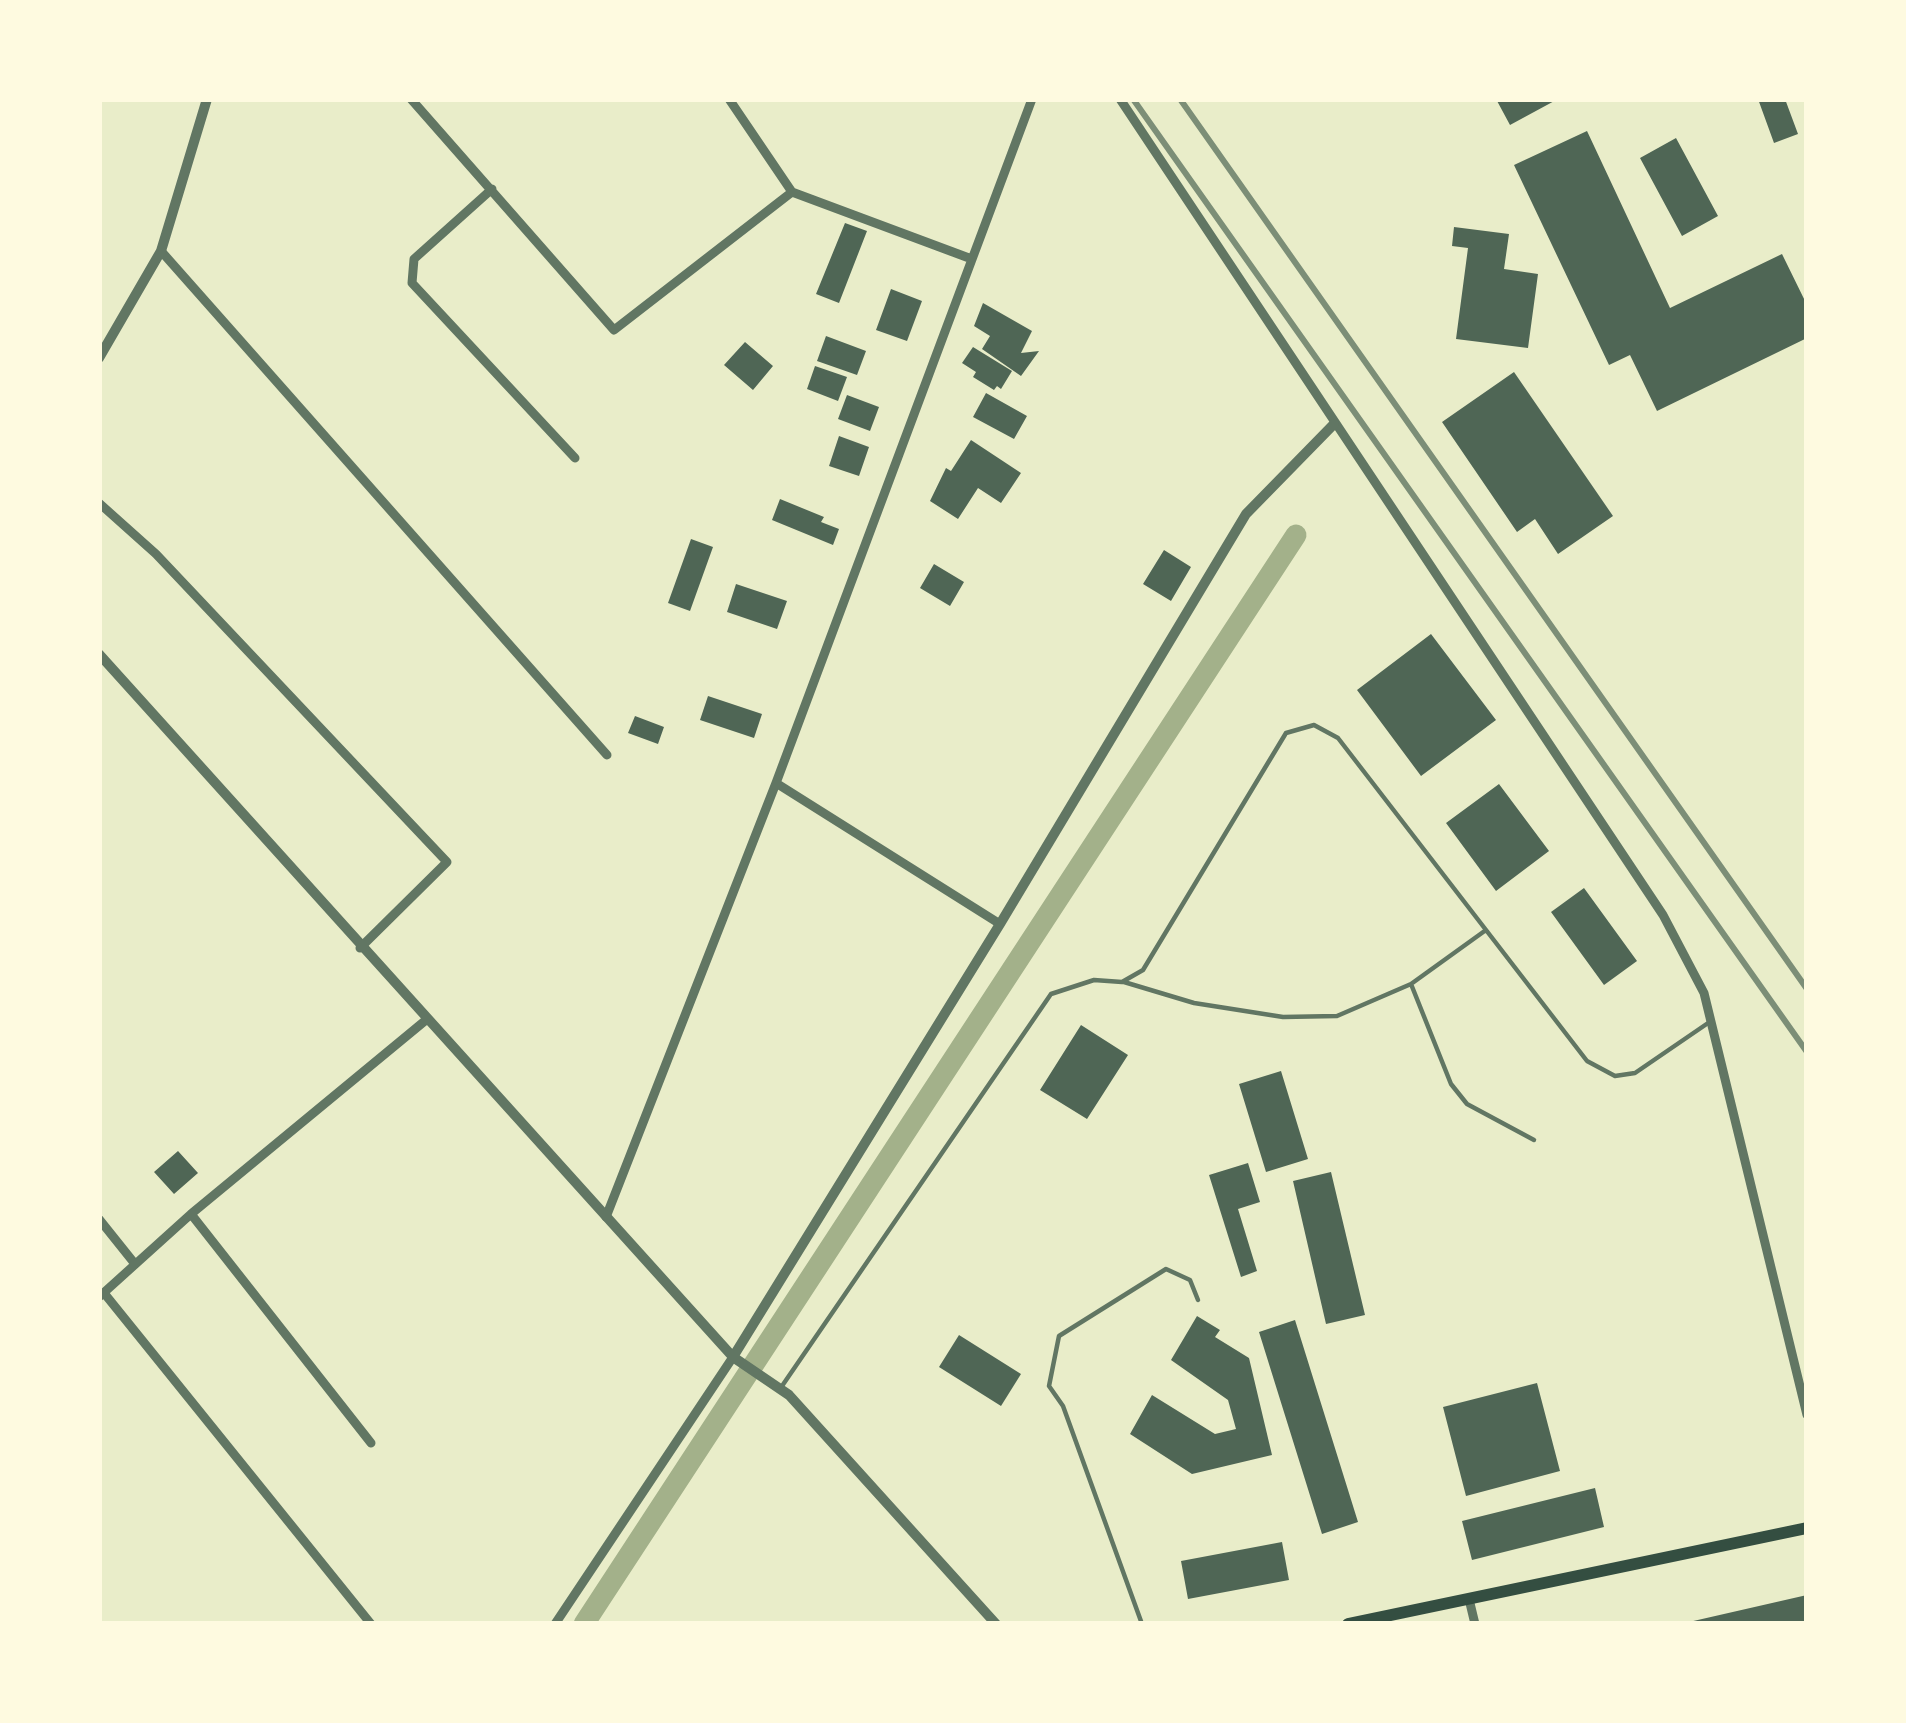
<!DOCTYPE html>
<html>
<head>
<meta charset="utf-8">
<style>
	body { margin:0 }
	#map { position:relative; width:1906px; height:1723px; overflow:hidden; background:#e9edc9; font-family:Spectral,serif }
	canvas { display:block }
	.frame { position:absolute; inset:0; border:102px solid #fefae0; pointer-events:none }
</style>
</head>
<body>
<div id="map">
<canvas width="1906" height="1723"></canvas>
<div class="frame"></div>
</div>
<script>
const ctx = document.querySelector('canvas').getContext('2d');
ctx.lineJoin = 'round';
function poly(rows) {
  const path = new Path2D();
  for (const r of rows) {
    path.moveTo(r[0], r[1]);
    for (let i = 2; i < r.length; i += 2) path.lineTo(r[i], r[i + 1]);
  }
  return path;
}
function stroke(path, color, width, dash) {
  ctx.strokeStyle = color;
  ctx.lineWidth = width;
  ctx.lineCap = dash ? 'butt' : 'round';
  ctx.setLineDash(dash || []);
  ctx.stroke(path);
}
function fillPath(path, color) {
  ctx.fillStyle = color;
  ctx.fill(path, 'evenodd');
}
stroke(poly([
	[584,1624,1296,535]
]), '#a3b18a', 21);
fillPath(poly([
	[1496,99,1558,99,1510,125],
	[1758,99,1785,99,1798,134,1774,143],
	[1587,131,1670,308,1782,254,1807,305,1807,338,1657,411,1630,355,1609,365,1514,165],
	[1676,138,1718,216,1682,236,1640,158],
	[845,223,867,231,839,303,816,294],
	[1454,227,1509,234,1504,269,1538,274,1528,348,1456,339,1468,248,1452,246],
	[891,289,922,301,907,341,876,330],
	[983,303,1032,331,1021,353,1039,351,1021,376,982,349,990,336,974,326],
	[826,336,866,351,857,375,817,361],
	[745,342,773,366,753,390,724,365],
	[973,347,1012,371,1001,389,997,386,994,390,973,377,976,372,962,363],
	[815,366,847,377,838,401,807,389],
	[1514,372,1613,516,1558,554,1535,519,1517,532,1442,422],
	[986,393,1027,416,1014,439,973,417],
	[847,395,879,407,870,431,838,419],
	[839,436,869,447,859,476,829,466],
	[971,440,1021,473,1001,503,978,488,958,519,930,501,946,468,951,471],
	[780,499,824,517,821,522,839,529,833,545,772,520],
	[691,539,713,547,690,611,668,603],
	[1164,550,1191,567,1171,601,1143,584],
	[934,564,964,582,950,606,920,588],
	[736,584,787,601,777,629,727,612],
	[1431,634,1496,720,1421,776,1357,690],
	[708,696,762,714,754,738,700,720],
	[635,716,664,727,658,744,628,733],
	[1499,784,1549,851,1496,891,1446,823],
	[1584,888,1637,961,1604,985,1551,912],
	[1081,1025,1128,1055,1087,1119,1040,1090],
	[1281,1071,1308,1159,1266,1172,1239,1084],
	[178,1151,198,1173,174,1194,154,1172],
	[1248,1163,1260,1202,1238,1209,1257,1271,1241,1277,1209,1175],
	[1331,1172,1365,1315,1326,1324,1293,1181],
	[1197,1316,1220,1330,1215,1337,1249,1358,1272,1455,1192,1474,1130,1434,1152,1395,1215,1434,1236,1429,1228,1400,1171,1360],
	[1295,1320,1358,1522,1322,1534,1259,1332],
	[959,1335,1021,1374,1001,1406,939,1367],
	[1537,1383,1560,1471,1466,1496,1443,1407],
	[1595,1488,1604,1527,1472,1560,1462,1521],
	[1282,1542,1289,1580,1188,1599,1181,1561],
	[1807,1595,1807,1624,1689,1624,1689,1622]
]), '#4f6655');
stroke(poly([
	[1124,982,1194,1003,1283,1017,1337,1016,1411,984,1486,930],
	[1411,984,1451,1084,1467,1104,1534,1140],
	[782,1386,1051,994,1094,980,1122,982,1143,970,1286,733,1314,725,1338,738,1587,1061,1615,1076,1635,1073,1711,1021],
	[1142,1624,1063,1406,1049,1386,1059,1336,1166,1269,1190,1280,1198,1300]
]), '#617663', 4.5);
stroke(poly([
	[411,99,614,330,792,192],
	[729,99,792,192,969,258],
	[1120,99,1663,915,1704,993,1807,1415],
	[492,189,414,259,412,283,575,458],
	[161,251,607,755],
	[99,503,156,554,447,862,360,948],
	[776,783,1000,924],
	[191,1214,371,1443],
	[606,1217,776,783,1032,99],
	[99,1219,135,1264],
	[104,1293,371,1624],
	[99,1297,191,1214,426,1020],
	[1469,1599,1475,1624],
	[555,1624,733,1357]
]), '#617663', 9);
stroke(poly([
	[99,358,161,251,207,99],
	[99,654,733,1357,789,1395,996,1624],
	[733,1357,1000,924,1246,514,1334,424]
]), '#617663', 10);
stroke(poly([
	[1348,1624,1807,1528]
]), '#344e41', 12);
stroke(poly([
	[1133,99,1807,1052],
	[1180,99,1807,989]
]), '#7c8e77', 6);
</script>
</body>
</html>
